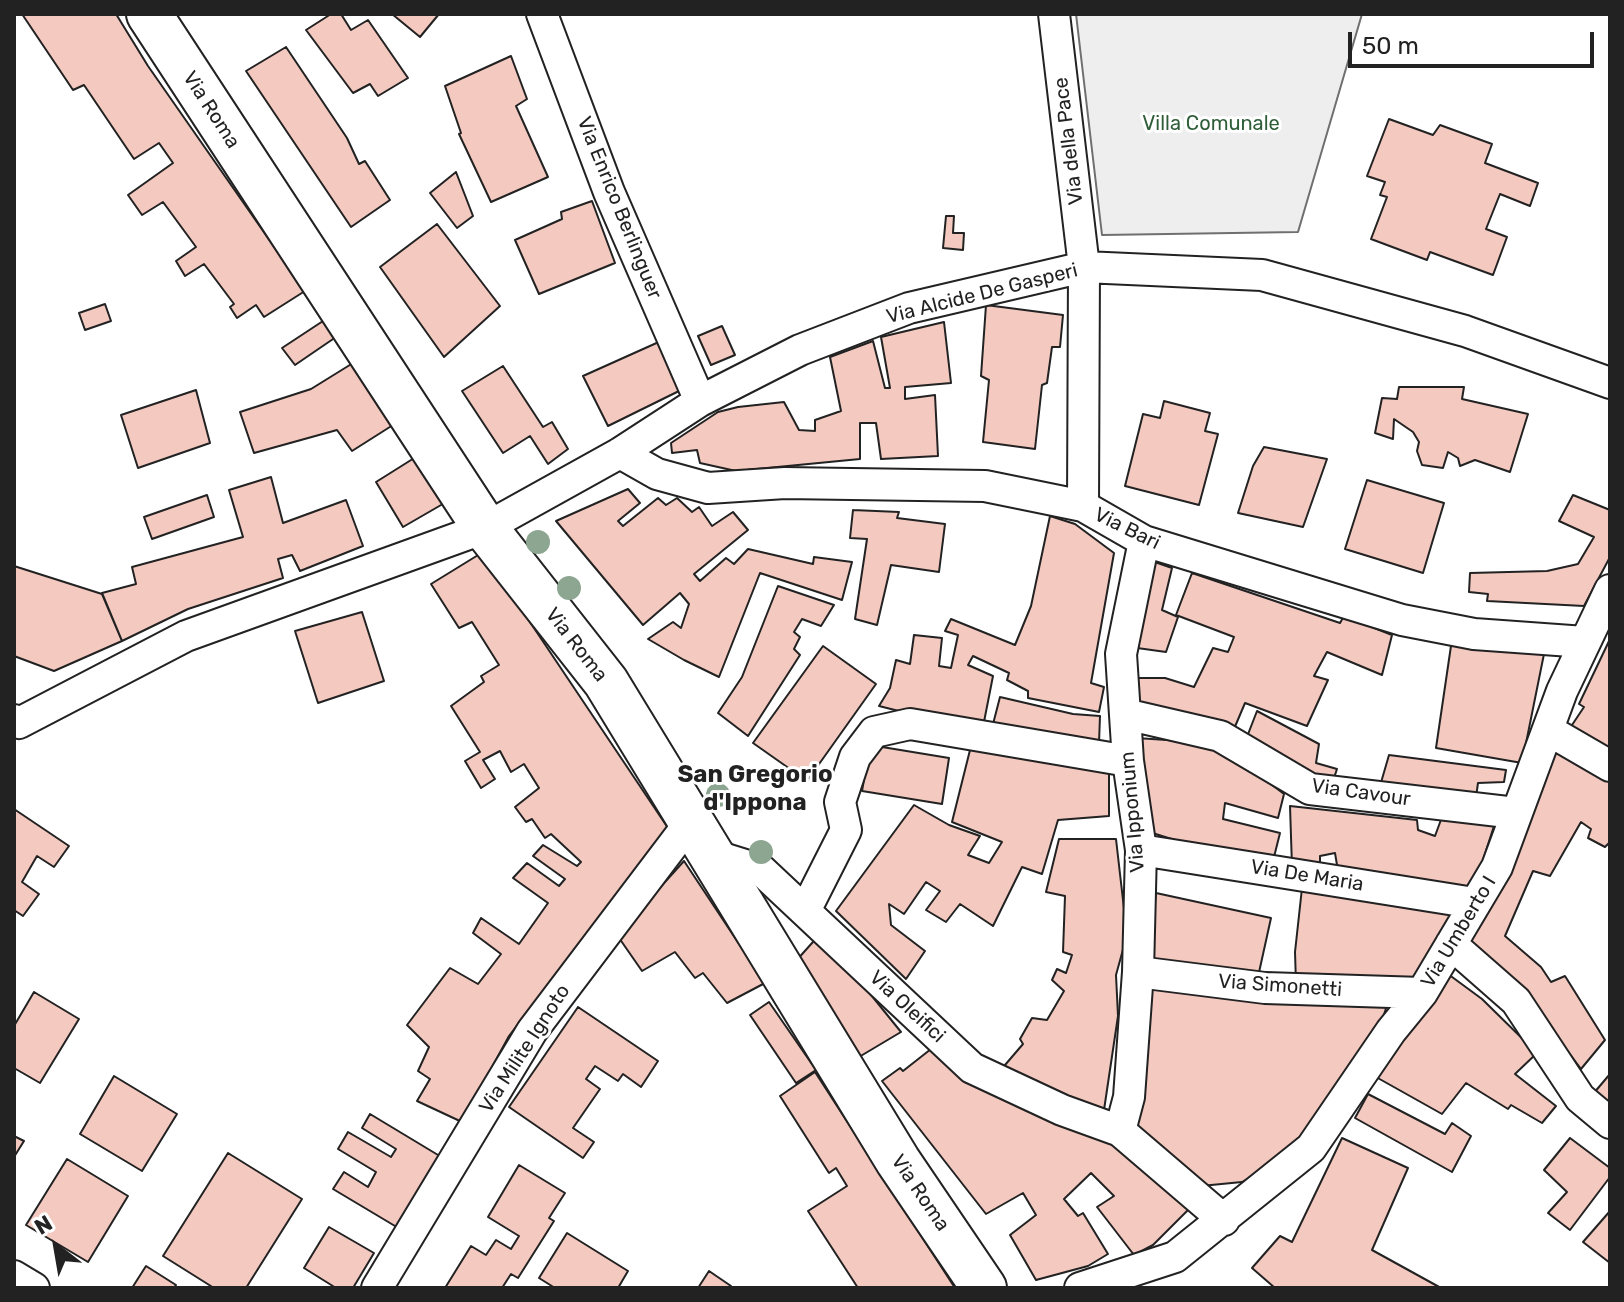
<!DOCTYPE html>
<html>
<head>
<meta charset="utf-8">
<style>
	body { margin:0 }
	#map { position:relative; width:1624px; height:1302px; overflow:hidden; background:#fff; font-family:Rubik,sans-serif }
	canvas { display:block }
	.frame { position:absolute; inset:0; border:16px solid #222; pointer-events:none }
	.north { position:absolute; left:16px; top:1206px; width:80px; height:80px; -webkit-text-stroke:6px #fff; paint-order:stroke; rotate:329deg; font-size:22px; font-weight:700; line-height:32px; text-align:center; color:#222 }
	.north::after { content:''; display:block; margin:auto; width:28px; height:36px; background:#222; clip-path:polygon(50% 0,100% 100%,50% 72%,0 100%) }
	.scale { position:absolute; left:1348px; top:32px; width:246px; height:36px; box-sizing:border-box; border:4px solid #222; border-top:0; padding-left:10px; font-size:24px; line-height:28px; white-space:nowrap; color:#222; -webkit-text-stroke:6px #fff; paint-order:stroke }
</style>
</head>
<body>
<div id="map">
<canvas width="1624" height="1302"></canvas>
<div class="frame"></div>
<div class="north">N</div>
<div class="scale">50 m</div>
</div>
<script>
const ctx = document.querySelector('canvas').getContext('2d');
ctx.lineJoin = 'round';
function fillPath(path, color) {
  ctx.fillStyle = color;
  ctx.fill(path, 'evenodd');
}
function poly(rows) {
  const path = new Path2D();
  for (const r of rows) {
    path.moveTo(r[0], r[1]);
    for (let i = 2; i < r.length; i += 2) path.lineTo(r[i], r[i + 1]);
  }
  return path;
}
function stroke(path, color, width, dash) {
  ctx.strokeStyle = color;
  ctx.lineWidth = width;
  ctx.lineCap = dash ? 'butt' : 'round';
  ctx.setLineDash(dash || []);
  ctx.stroke(path);
}
function label(font, color, halo, rows, align = 'center') {
  ctx.font = font + ' Rubik,sans-serif';
  ctx.lineWidth = 6;
  ctx.setLineDash([]);
  ctx.textBaseline = 'middle';
  ctx.strokeStyle = halo;
  ctx.fillStyle = color;
  for (const [text, x, y, turn = 0] of rows) {
    ctx.save();
    ctx.translate(x, y);
    ctx.rotate((+turn || 0) * Math.PI / 180);
    ctx.textAlign = isNaN(turn) ? turn : align;
    if (halo) ctx.strokeText(text, 0, 0);
    ctx.fillText(text, 0, 0);
    ctx.restore();
  }
}
const green = poly([
	[1076,14,1362,14,1298,232,1102,235,1076,14]
]);
fillPath(green, '#eee');
stroke(green, '#6f6f6f', 2);
const building = poly([
	[22,14,116,14,148,66,305,291,264,317,256,305,237,318,230,307,234,304,204,264,185,276,176,261,196,247,163,202,142,215,128,195,173,163,159,143,134,159,84,85,73,90,22,14],
	[331,14,341,14,351,30,368,20,408,78,378,96,370,84,353,93,306,30,331,14],
	[392,14,439,14,420,37,392,14],
	[286,47,347,138,359,164,365,161,390,200,351,227,246,71,286,47],
	[511,56,527,99,516,106,548,177,491,202,459,134,461,133,445,86,511,56],
	[1389,119,1433,135,1440,125,1492,144,1485,163,1538,183,1530,206,1500,194,1486,229,1507,237,1493,275,1430,252,1427,260,1371,239,1387,197,1380,195,1385,182,1367,176,1389,119],
	[456,172,473,216,457,228,430,193,456,172],
	[592,201,615,263,539,294,515,240,562,219,561,212,592,201],
	[946,216,954,216,953,233,964,233,963,250,943,248,946,216],
	[437,224,500,306,444,357,380,267,437,224],
	[105,304,111,321,85,330,79,313,105,304],
	[986,305,1063,315,1060,347,1052,347,1047,383,1042,385,1035,449,983,442,989,380,981,376,986,305],
	[323,321,336,337,295,365,282,348,323,321],
	[944,322,951,383,905,387,905,399,935,395,938,456,881,459,876,423,860,423,860,459,736,471,700,463,697,450,672,453,671,443,718,412,738,407,784,402,799,430,815,431,815,420,841,411,830,357,873,341,885,388,890,388,881,337,944,322],
	[722,326,735,355,711,365,698,336,722,326],
	[661,341,679,391,608,426,583,376,661,341],
	[353,363,393,425,352,451,337,430,254,453,240,412,311,389,353,363],
	[503,366,543,427,552,422,568,449,548,464,530,436,503,453,462,391,503,366],
	[1399,387,1464,387,1462,399,1528,414,1510,472,1475,460,1460,466,1458,458,1448,452,1443,468,1422,465,1417,451,1419,442,1413,432,1394,419,1393,439,1375,433,1382,398,1397,399,1399,387],
	[196,390,210,443,138,468,121,415,196,390],
	[1164,401,1210,413,1205,431,1218,434,1199,505,1125,486,1143,414,1160,418,1164,401],
	[1264,447,1327,459,1303,527,1238,513,1253,466,1264,447],
	[419,455,448,501,403,527,376,482,419,455],
	[271,477,283,523,346,500,363,546,300,571,292,555,278,559,283,578,188,609,122,641,102,593,136,584,132,567,243,537,229,490,271,477],
	[1367,480,1444,503,1423,573,1345,549,1367,480],
	[628,489,640,503,618,521,623,526,658,498,666,505,677,498,692,512,699,507,712,526,733,512,748,530,694,574,700,581,726,558,734,564,748,549,813,564,814,557,852,562,842,600,760,573,719,677,684,660,648,639,673,622,681,628,689,604,680,593,643,625,556,521,628,489],
	[207,495,214,517,152,539,144,517,207,495],
	[1573,495,1610,510,1610,557,1584,606,1487,601,1488,594,1469,592,1470,573,1547,571,1578,564,1594,537,1559,521,1573,495],
	[853,510,899,512,897,518,945,524,939,572,891,565,877,625,855,619,867,539,850,538,853,510],
	[1050,516,1075,524,1114,553,1091,683,1104,687,1099,712,1028,698,1028,691,1007,680,1009,673,973,656,968,665,993,676,982,732,879,706,890,688,896,660,910,664,914,635,942,638,939,666,951,668,958,635,945,631,951,619,1015,645,1031,606,1050,516],
	[483,552,668,828,509,1036,462,1122,417,1101,430,1079,418,1071,429,1047,407,1025,450,968,478,984,501,954,473,933,481,918,519,944,548,903,513,878,527,863,559,886,565,879,533,856,543,845,577,866,581,862,551,834,545,838,532,819,526,822,515,807,539,788,524,764,511,772,500,751,483,760,495,779,481,788,465,761,480,752,451,706,484,682,481,676,499,665,472,622,459,628,431,584,483,552],
	[1149,560,1172,568,1162,610,1178,617,1166,652,1130,647,1149,560],
	[14,566,102,594,122,641,54,671,14,656,14,566],
	[1192,573,1340,623,1344,616,1392,635,1382,675,1327,652,1314,676,1328,680,1307,726,1245,703,1234,729,1133,709,1133,678,1165,678,1194,687,1213,648,1228,652,1234,637,1176,615,1192,573],
	[778,586,834,605,821,626,802,619,794,632,800,637,794,649,800,655,748,736,718,713,742,677,778,586],
	[362,612,384,681,318,703,295,631,362,612],
	[1452,639,1545,649,1522,763,1436,748,1452,639],
	[1610,639,1610,753,1568,731,1584,707,1579,704,1610,639],
	[823,646,876,684,807,781,753,743,823,646],
	[1000,697,1073,714,1100,716,1099,743,992,728,1000,697],
	[1257,711,1319,744,1316,763,1337,769,1332,784,1245,742,1257,711],
	[1136,738,1183,741,1230,753,1284,794,1278,818,1225,803,1223,819,1280,833,1273,861,1210,851,1146,831,1136,738],
	[1552,741,1610,774,1610,842,1605,847,1588,838,1591,829,1581,822,1550,876,1533,871,1505,936,1541,967,1551,982,1565,976,1605,1040,1581,1069,1520,988,1466,940,1552,741],
	[870,745,949,758,942,804,862,791,870,745],
	[971,746,1109,766,1109,816,1058,820,1042,874,1022,867,993,926,960,904,946,922,926,910,940,891,926,882,904,914,889,904,891,925,925,951,906,979,836,911,914,805,949,825,980,836,968,855,989,863,1002,842,952,822,971,746],
	[1389,755,1506,770,1504,782,1478,783,1476,797,1380,786,1389,755],
	[1290,806,1417,820,1418,830,1435,836,1442,817,1494,826,1471,897,1338,871,1335,853,1320,856,1320,869,1292,867,1290,806],
	[14,809,69,846,54,867,37,856,22,882,39,894,23,916,14,910,14,809],
	[1059,839,1116,839,1127,935,1116,975,1118,1016,1104,1110,999,1072,1023,1044,1020,1039,1032,1018,1047,1020,1064,991,1052,980,1057,969,1066,973,1072,955,1063,952,1065,896,1046,892,1059,839],
	[684,861,765,983,727,1003,703,973,695,978,675,952,642,971,617,935,684,861],
	[1302,888,1452,913,1414,988,1296,984,1295,952,1302,888],
	[1156,893,1271,918,1256,986,1148,966,1156,893],
	[821,933,901,1032,859,1057,795,962,821,933],
	[1448,974,1482,999,1537,1053,1515,1074,1556,1106,1542,1123,1511,1105,1508,1109,1466,1083,1442,1114,1376,1077,1448,974],
	[1147,978,1388,1002,1374,1046,1285,1158,1242,1182,1201,1186,1137,1130,1147,978],
	[34,992,79,1019,40,1083,14,1068,14,1026,34,992],
	[769,1002,816,1070,796,1083,750,1015,769,1002],
	[578,1007,658,1061,641,1087,623,1074,618,1081,595,1066,586,1079,600,1089,573,1128,594,1142,583,1158,509,1107,578,1007],
	[931,1049,1112,1138,1190,1208,1153,1245,1134,1255,1097,1207,1114,1196,1091,1173,1064,1199,1078,1216,1083,1213,1108,1254,1088,1266,1036,1280,1010,1235,1036,1215,1023,1193,986,1214,882,1081,900,1068,903,1071,931,1049],
	[815,1072,955,1288,858,1288,808,1211,847,1186,836,1168,829,1173,780,1096,815,1072],
	[1610,1074,1610,1108,1593,1094,1610,1074],
	[114,1076,177,1114,142,1171,80,1134,114,1076],
	[1368,1094,1445,1134,1452,1123,1471,1136,1452,1172,1355,1118,1368,1094],
	[370,1114,443,1158,400,1229,333,1189,344,1172,368,1187,376,1172,338,1149,348,1132,391,1157,396,1149,362,1128,370,1114],
	[14,1136,24,1141,14,1157,14,1136],
	[1342,1138,1408,1168,1372,1250,1441,1288,1275,1288,1252,1268,1280,1236,1292,1242,1342,1138],
	[1570,1138,1610,1168,1610,1177,1570,1230,1548,1213,1567,1192,1544,1170,1570,1138],
	[228,1153,302,1199,246,1288,214,1288,163,1256,228,1153],
	[67,1159,128,1196,88,1262,26,1225,67,1159],
	[519,1165,565,1193,549,1218,554,1221,518,1278,511,1274,502,1288,445,1288,471,1246,486,1255,496,1240,511,1249,519,1236,488,1217,519,1165],
	[1610,1211,1610,1263,1583,1242,1610,1211],
	[329,1227,374,1253,353,1288,336,1288,304,1268,329,1227],
	[567,1233,628,1271,618,1288,555,1288,539,1278,567,1233],
	[146,1266,176,1285,174,1288,132,1288,146,1266],
	[709,1271,731,1286,730,1288,698,1288,709,1271]
]);
fillPath(building, '#f3c9c0');
stroke(building, '#222', 2);
const minor = poly([
	[542,14,609,192,700,401],
	[1054,14,1084,267,1083,506],
	[620,453,657,474,708,488,785,483,985,486,1083,506,1144,541,1402,620,1474,634,1585,642],
	[1125,714,1220,736,1310,789,1516,813],
	[14,720,19,723,186,636,485,528,620,453,700,401,800,350,909,308,1084,267,1262,275,1465,331,1610,383],
	[1548,730,1610,766],
	[1141,850,1474,903],
	[713,855,761,870,972,1068,1062,1110,1120,1131,1224,1220],
	[805,911,846,830,840,802,855,757,874,732,910,724,1128,761],
	[1451,944,1516,1001,1580,1098,1610,1123],
	[1138,972,1265,988,1422,993],
	[1120,1131,1129,1097,1138,972,1141,850,1128,761,1121,654,1144,541],
	[14,1276,34,1288],
	[377,1288,532,1031,691,821],
	[1080,1288,1175,1257,1311,1148,1391,1031,1422,993,1497,867,1562,691,1610,590]
]);
const primary = poly([
	[149,14,485,528,606,682,898,1161,984,1288]
]);
stroke(minor, '#222', 34);
stroke(primary, '#222', 48);
stroke(minor, '#fff', 30);
stroke(primary, '#fff', 44);
ctx.fillStyle = '#8da692';
for (const [x, y] of [
	[538,542],
	[569,588],
	[718,795],
	[761,852]
]) {
  ctx.beginPath();
  ctx.arc(x, y, 12, 0, 2 * Math.PI);
  ctx.fill();
}
label('20px', '#222', '#fff', [
	["Via Roma",211,110,57],
	["Via della Pace",1069,141,-97],
	["Via Enrico Berlinguer",619,208,68],
	["Via Alcide De Gasperi",982,294,-14],
	["Via Bari",1127,529,26],
	["Via Roma",576,645,52],
	["Via Cavour",1361,793,8],
	["Via Ipponium",1133,812,-95],
	["Via De Maria",1307,876,9],
	["Via Umberto I",1459,932,-59],
	["Via Simonetti",1280,986,4],
	["Via Oleifici",907,1007,43],
	["Via Milite Ignoto",525,1049,-57],
	["Via Roma",920,1193,56]
]);
label('20px', '#2f5e38', '#fff', [
	["Villa Comunale",1211,124]
]);
label('bold 24px', '#222', '#fff', [
	["San Gregorio",755,775],
	["d'Ippona",755,803]
]);
</script>
</body>
</html>
